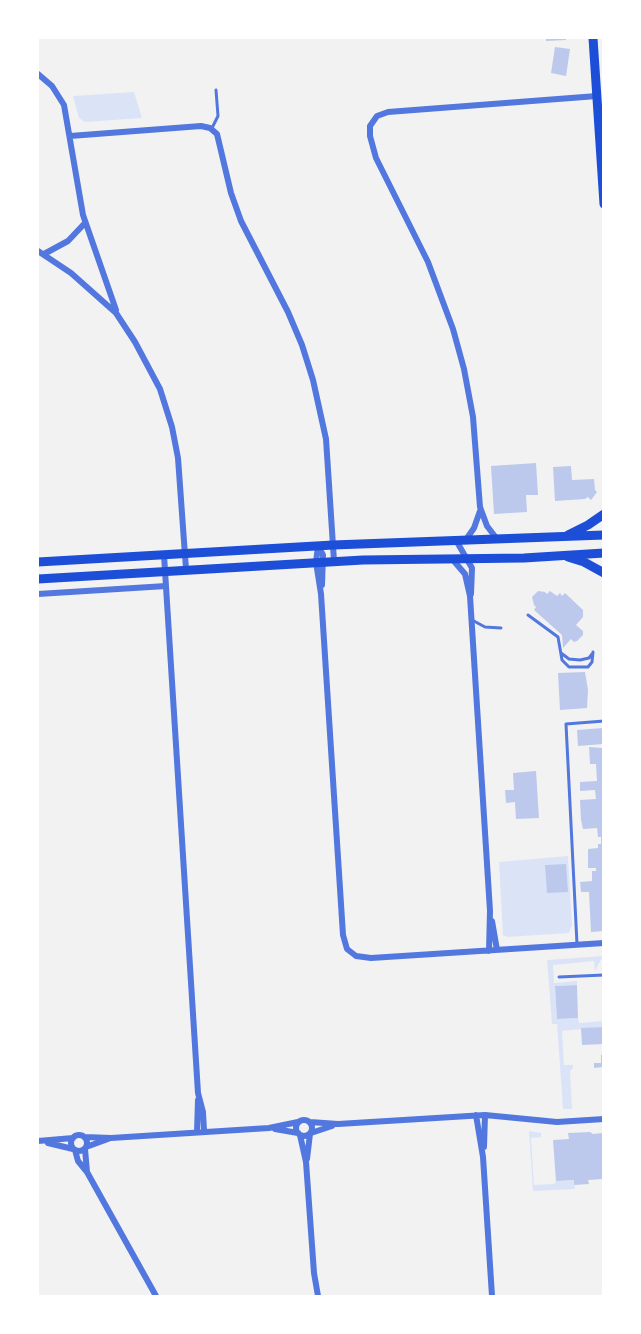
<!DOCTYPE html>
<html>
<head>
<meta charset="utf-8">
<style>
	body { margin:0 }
	#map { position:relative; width:641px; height:1334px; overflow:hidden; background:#f2f2f2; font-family:"PT Sans",sans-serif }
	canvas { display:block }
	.frame { position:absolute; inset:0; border:39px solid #fff; pointer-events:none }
</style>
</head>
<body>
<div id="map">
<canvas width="641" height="1334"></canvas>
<div class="frame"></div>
</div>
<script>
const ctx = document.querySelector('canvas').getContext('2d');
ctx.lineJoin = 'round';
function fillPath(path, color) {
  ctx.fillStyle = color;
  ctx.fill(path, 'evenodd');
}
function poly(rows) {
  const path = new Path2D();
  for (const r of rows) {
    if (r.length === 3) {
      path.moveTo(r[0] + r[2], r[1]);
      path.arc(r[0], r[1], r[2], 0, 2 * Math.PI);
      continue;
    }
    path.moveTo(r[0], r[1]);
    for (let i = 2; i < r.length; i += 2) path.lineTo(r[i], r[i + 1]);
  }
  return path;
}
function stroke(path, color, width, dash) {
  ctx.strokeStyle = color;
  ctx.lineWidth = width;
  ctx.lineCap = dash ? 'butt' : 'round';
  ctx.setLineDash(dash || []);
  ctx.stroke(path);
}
fillPath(poly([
	[134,92,142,118,85,122,79,118,73,96],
	[568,856,572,925,569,933,507,937,503,935,499,862],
	[603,956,595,971,594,961,553,965,554,983,577,981,577,985,555,986,557,1019,578,1018,579,1023,603,1021,603,1027,562,1031,564,1065,573,1065,573,1068,570,1071,572,1109,563,1109,557,1024,552,1024,547,960],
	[529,1131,541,1133,541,1137,531,1138,534,1185,554,1184,556,1181,574,1180,575,1189,533,1191]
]), '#dbe4f7');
fillPath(poly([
	[546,38,566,38,566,40,546,41],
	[555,47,570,49,566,76,551,73],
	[536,463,538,495,526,495,527,512,494,514,491,466],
	[571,466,572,480,594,479,595,490,597,492,591,500,588,497,585,499,555,501,553,467],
	[538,591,545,592,547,594,550,591,557,596,560,593,562,596,565,593,583,610,583,617,576,625,583,631,583,635,577,641,574,642,571,639,563,648,562,635,534,610,536,607,534,605,532,597],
	[585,672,588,690,587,708,560,710,558,673],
	[603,728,603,744,578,746,577,730],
	[589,747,603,748,603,931,591,932,589,892,581,892,580,882,592,881,592,871,596,871,596,868,588,868,588,849,598,848,598,844,601,844,601,837,598,837,597,828,583,829,581,820,580,800,596,799,595,790,580,791,580,782,597,781,596,764,590,764],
	[536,771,539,818,516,819,515,802,506,803,505,790,514,790,513,773],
	[566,864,568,892,547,893,545,865],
	[577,985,578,1018,557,1019,555,986],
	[603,1027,603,1044,582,1045,581,1028],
	[603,1054,603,1067,594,1068,594,1063,601,1063,601,1055],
	[590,1132,593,1134,603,1133,603,1179,588,1180,589,1184,574,1185,574,1180,556,1181,553,1140,569,1139,568,1133]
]), '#bdc9ec');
stroke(poly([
	[212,128,218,116,216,90],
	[528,615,558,637,562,660,569,667,588,667,592,662,593,652],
	[472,620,485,627,501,628],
	[561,653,569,659,580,660,589,658,592,654],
	[577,944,566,724,604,721],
	[559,977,604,975]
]), '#5277de', 3);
stroke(poly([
	[38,74,52,86,64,105,83,215,116,310],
	[70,136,201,126,210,128,217,134,231,193,241,221,288,312,302,345,313,380,326,439,334,561],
	[38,251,71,273,116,313,135,342,160,389,172,427,178,458,186,569],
	[44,254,68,241,85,223],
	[497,539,487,526,480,507,473,417,464,369,453,329,428,262,376,158,370,136,370,126,377,116,388,112,597,96],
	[465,541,474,528,480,511],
	[457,542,472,568,471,594],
	[318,546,316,562,321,594,343,935,347,949,356,956,371,958,604,943],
	[318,546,323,555,322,585],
	[164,555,198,1093,203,1112,204,1131],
	[453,560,465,574,470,596,490,911,489,951],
	[38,594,166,586],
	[492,921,497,950],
	[476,1115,483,1157,492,1296],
	[304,1128,8],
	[310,1122,338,1124,485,1115,557,1122,604,1119],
	[275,1129,298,1133],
	[197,1132,198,1100],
	[311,1133,332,1126],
	[300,1135,306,1162,314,1273,318,1296],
	[79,1143,8],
	[85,1137,111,1138,269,1128,298,1122],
	[38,1141,73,1138],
	[48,1143,73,1149],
	[86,1147,108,1139],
	[484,1147,485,1115],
	[85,1149,87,1172],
	[75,1150,78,1161,87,1172,156,1296],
	[307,1159,310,1134]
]), '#5277de', 6);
stroke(poly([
	[593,38,604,204],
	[568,535,588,525,604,514],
	[568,557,584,562,604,573],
	[38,562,333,545,604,535],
	[38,579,363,560,524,558,604,553]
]), '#1d4ed8', 9);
</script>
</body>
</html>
